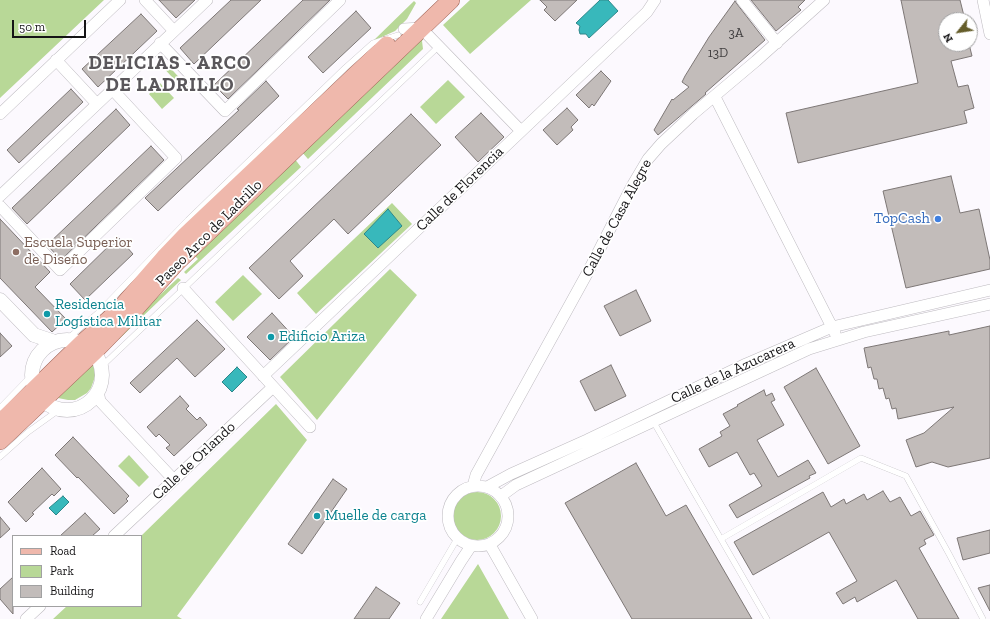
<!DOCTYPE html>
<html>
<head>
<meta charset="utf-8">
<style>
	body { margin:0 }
	#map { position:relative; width:990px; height:619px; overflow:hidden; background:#fcf9fe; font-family:"Zilla Slab",serif }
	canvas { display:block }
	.legend { position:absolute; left:12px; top:535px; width:130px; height:72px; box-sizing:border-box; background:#fff; border:1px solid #a1a1a2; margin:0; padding:5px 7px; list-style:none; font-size:12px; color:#151416 }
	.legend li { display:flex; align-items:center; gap:8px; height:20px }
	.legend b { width:20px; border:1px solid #a1a1a2 }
	.north { position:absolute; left:938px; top:12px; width:40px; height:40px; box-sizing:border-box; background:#fff; border:1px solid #a1a1a2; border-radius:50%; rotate:240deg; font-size:11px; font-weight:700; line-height:16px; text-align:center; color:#151416 }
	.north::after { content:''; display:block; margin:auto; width:14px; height:18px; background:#655d2a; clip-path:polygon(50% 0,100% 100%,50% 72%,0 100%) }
	.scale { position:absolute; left:12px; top:20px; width:74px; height:18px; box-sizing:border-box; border:2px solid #151416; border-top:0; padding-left:5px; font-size:12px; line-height:14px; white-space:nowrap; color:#151416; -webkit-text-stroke:3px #fff; paint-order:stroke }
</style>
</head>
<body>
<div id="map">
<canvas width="990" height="619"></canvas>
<ul class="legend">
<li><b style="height:5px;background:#efb8ac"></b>Road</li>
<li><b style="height:11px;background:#b8d897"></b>Park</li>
<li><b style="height:11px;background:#c2bcba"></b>Building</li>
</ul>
<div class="north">N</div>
<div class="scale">50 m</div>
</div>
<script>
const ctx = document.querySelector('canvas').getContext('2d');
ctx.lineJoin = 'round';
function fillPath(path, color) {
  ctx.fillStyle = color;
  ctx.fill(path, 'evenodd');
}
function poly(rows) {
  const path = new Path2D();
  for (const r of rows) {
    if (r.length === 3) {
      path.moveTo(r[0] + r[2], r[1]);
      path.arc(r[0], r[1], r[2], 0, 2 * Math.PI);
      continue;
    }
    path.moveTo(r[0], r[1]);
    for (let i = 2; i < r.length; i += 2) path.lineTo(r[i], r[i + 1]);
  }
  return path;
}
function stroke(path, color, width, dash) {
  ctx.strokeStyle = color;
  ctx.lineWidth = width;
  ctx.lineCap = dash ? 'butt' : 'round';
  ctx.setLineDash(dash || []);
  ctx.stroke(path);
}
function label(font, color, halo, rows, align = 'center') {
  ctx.font = font + ' "Zilla Slab",serif';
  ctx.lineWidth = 3.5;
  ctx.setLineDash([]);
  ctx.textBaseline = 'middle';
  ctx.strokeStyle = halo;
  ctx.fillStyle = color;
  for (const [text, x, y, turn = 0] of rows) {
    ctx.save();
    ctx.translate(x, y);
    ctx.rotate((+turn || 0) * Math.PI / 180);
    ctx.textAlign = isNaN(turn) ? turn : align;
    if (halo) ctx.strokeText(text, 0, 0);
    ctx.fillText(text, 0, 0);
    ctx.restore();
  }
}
fillPath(poly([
	[0,0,104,0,0,98],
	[470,0,531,0,470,54,443,25],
	[414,1,416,3,407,19,395,31,373,41],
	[420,37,424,38,422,41,423,49,308,159,301,151],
	[162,59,188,87,184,90,159,63],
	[448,80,465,97,436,124,420,107],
	[160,83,174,98,162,109,149,94],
	[294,158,301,167,186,274,184,272,198,259,195,256],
	[392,203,412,224,316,314,297,293],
	[390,269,417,295,317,420,280,377],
	[243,275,262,294,233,321,215,302],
	[178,278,181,280,119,339,116,336],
	[94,363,96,368,96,374,91,388,87,393,75,400,68,400,58,398,56,396],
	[276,404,307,440,177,616,182,619,53,619,67,606,141,606,141,536],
	[129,455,149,477,139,487,118,466],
	[477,516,24],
	[478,564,509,619,441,619]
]), '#b8d897');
const water = poly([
	[600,0,608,0,618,11,589,38,586,34,580,34,579,30,580,26,576,23,600,0],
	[388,209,402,226,378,248,364,234,388,209],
	[237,367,247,377,232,392,222,382,237,367],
	[63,496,69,502,56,515,49,508,63,496]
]);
fillPath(water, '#38b8bb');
stroke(water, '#2e878a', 1);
const building = poly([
	[159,0,195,0,176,18,159,0],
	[231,0,261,0,194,64,180,48,231,0],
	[303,0,330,0,228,99,214,85,303,0],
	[540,0,577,0,555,21,544,10,547,7,540,0],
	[751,0,805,0,798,7,801,10,776,31,751,0],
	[901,0,960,0,965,20,946,20,946,44,969,44,972,56,951,61,958,87,968,85,974,108,964,111,967,123,798,163,786,113,918,83,901,0],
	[735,1,737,4,765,40,705,93,706,94,658,135,654,130,672,99,673,100,689,87,682,82,685,76,709,37,735,1],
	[356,11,371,28,323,73,308,57,356,11],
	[141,14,157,31,98,87,82,69,141,14],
	[601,71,611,81,594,106,592,104,589,108,576,95,601,71],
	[266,81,279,96,158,211,145,198,239,110,237,109,266,81],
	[71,89,83,102,19,163,7,150,71,89],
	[567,108,578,120,571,127,573,130,557,145,543,130,567,108],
	[116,109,130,125,27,224,12,208,116,109],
	[481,113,504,137,478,162,455,137,481,113],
	[411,114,441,145,348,234,334,219,290,261,303,276,279,299,249,268,411,114],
	[151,146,164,160,61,260,47,245,151,146],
	[951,176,960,213,979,209,990,260,990,269,906,288,883,191,951,176],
	[0,219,50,272,35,287,66,319,52,332,0,278,0,219],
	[118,237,133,254,85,300,70,284,118,237],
	[636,290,651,321,620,336,604,306,636,290],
	[272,313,294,337,270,360,247,337,272,313],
	[197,320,225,349,195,377,177,358,140,393,130,383,197,320],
	[990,326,990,458,948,467,932,462,916,467,906,440,924,433,954,407,898,419,896,408,892,409,889,398,886,399,883,388,879,389,877,379,874,379,871,367,868,368,864,348,949,331,949,335,990,326],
	[0,333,12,346,0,357,0,333],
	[611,365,626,396,595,411,580,381,611,365],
	[816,368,860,446,828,464,784,387,816,368],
	[764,390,766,396,772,393,775,400,771,402,784,425,757,440,778,477,808,460,816,473,809,476,810,478,737,518,729,505,762,486,754,473,750,475,737,452,709,467,699,449,722,436,720,432,730,426,723,414,738,406,737,405,764,390],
	[180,396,189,406,186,409,197,420,200,417,207,425,174,456,166,448,170,445,159,434,156,437,147,427,180,396],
	[73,437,129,496,126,499,128,501,114,514,78,477,77,478,55,455,73,437],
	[636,463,666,516,686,505,752,619,632,619,565,503,636,463],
	[42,468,61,489,54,496,52,494,32,513,34,514,26,522,8,502,42,468],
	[333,479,347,489,302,554,288,544,333,479],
	[883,491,890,502,900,497,911,516,920,511,934,535,924,540,926,544,919,548,959,619,918,619,896,580,857,602,855,597,843,604,836,593,857,581,829,532,753,575,734,542,823,492,831,507,844,499,846,504,864,494,867,500,883,491],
	[85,513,100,529,92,536,60,536,85,513],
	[0,517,10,529,0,538,0,517],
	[990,530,990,553,963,560,957,538,990,530],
	[13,577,13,614,0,599,0,589,13,577],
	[990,585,990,611,978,588,990,585],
	[376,587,400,603,389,619,354,619,376,587]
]);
fillPath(building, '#c2bcba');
stroke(building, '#7d7776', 1);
const service = poly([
	[66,340,99,312,188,220,345,68,373,43,398,35],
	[101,367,439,46],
	[0,408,32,375],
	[653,421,767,619],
	[0,457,28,432,60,409],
	[721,539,861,458,906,476,949,554,983,619],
	[420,602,457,539]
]);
const minor = poly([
	[145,0,174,31],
	[742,0,777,43],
	[983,0,990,34],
	[404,29,421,28,521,131],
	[160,43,225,111,340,0],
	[56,60,97,104],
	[715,97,835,333],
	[0,114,120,0],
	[0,196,207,0],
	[0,206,60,270,176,158,112,89],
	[183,288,310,427],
	[263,376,647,12,655,0],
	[98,391,100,401],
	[100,401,174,480],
	[478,516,30],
	[473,486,476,475,589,270,632,186,648,159,661,144,693,114,756,61,824,0],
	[487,487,511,474,587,440,746,364,832,327,990,290],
	[501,496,516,485,809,349,864,332,990,304],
	[114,536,273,387],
	[490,545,532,619],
	[26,619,40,606],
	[426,619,461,561,471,546]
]);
const tertiary = poly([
	[0,300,34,335,55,342],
	[67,375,35]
]);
const primary = poly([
	[0,423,82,343,117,312,164,258,186,235,387,45],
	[0,441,94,352,129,316,176,263,451,0]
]);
stroke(service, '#bebbc0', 6);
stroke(minor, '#bebbc0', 12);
stroke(tertiary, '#bebbc0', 15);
stroke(primary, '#9c6053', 18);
stroke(service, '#fff', 5.5);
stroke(minor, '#fff', 11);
stroke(tertiary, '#fff', 14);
stroke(primary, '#efb8ac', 17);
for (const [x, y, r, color] of [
	[938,219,4,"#3f7fe0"],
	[16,252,4,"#8d6e63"],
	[47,314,4,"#0f9aa8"],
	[271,337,4,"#0f9aa8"],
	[317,516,4,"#0f9aa8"]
]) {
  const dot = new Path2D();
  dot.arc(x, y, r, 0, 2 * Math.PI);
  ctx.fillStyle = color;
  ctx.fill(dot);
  stroke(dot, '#fff', 1.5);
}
label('13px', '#403e3f', null, [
	["3A",736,33],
	["13D",718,53]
]);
label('15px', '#151416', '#fff', [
	["Calle de Florencia",460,189,-44],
	["Calle de Casa Alegre",617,218,-62],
	["Paseo Arco de Ladrillo",209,233,-45],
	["Calle de la Azucarera",733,371,-25],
	["Calle de Orlando",194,461,-43]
]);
label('15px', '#366cbe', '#fff', [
	["TopCash",930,219]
], 'right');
label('15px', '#785e54', '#fff', [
	["Escuela Superior",24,243],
	["de Diseño",24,260]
], 'left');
label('15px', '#0d838f', '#fff', [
	["Residencia",55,305],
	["Logística Militar",55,322],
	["Edificio Ariza",279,337],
	["Muelle de carga",325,516]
], 'left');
ctx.letterSpacing = '1px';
label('bold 19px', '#5a575b', '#fff', [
	["DELICIAS - ARCO",170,64],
	["DE LADRILLO",170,86]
]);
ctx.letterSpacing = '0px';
</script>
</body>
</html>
